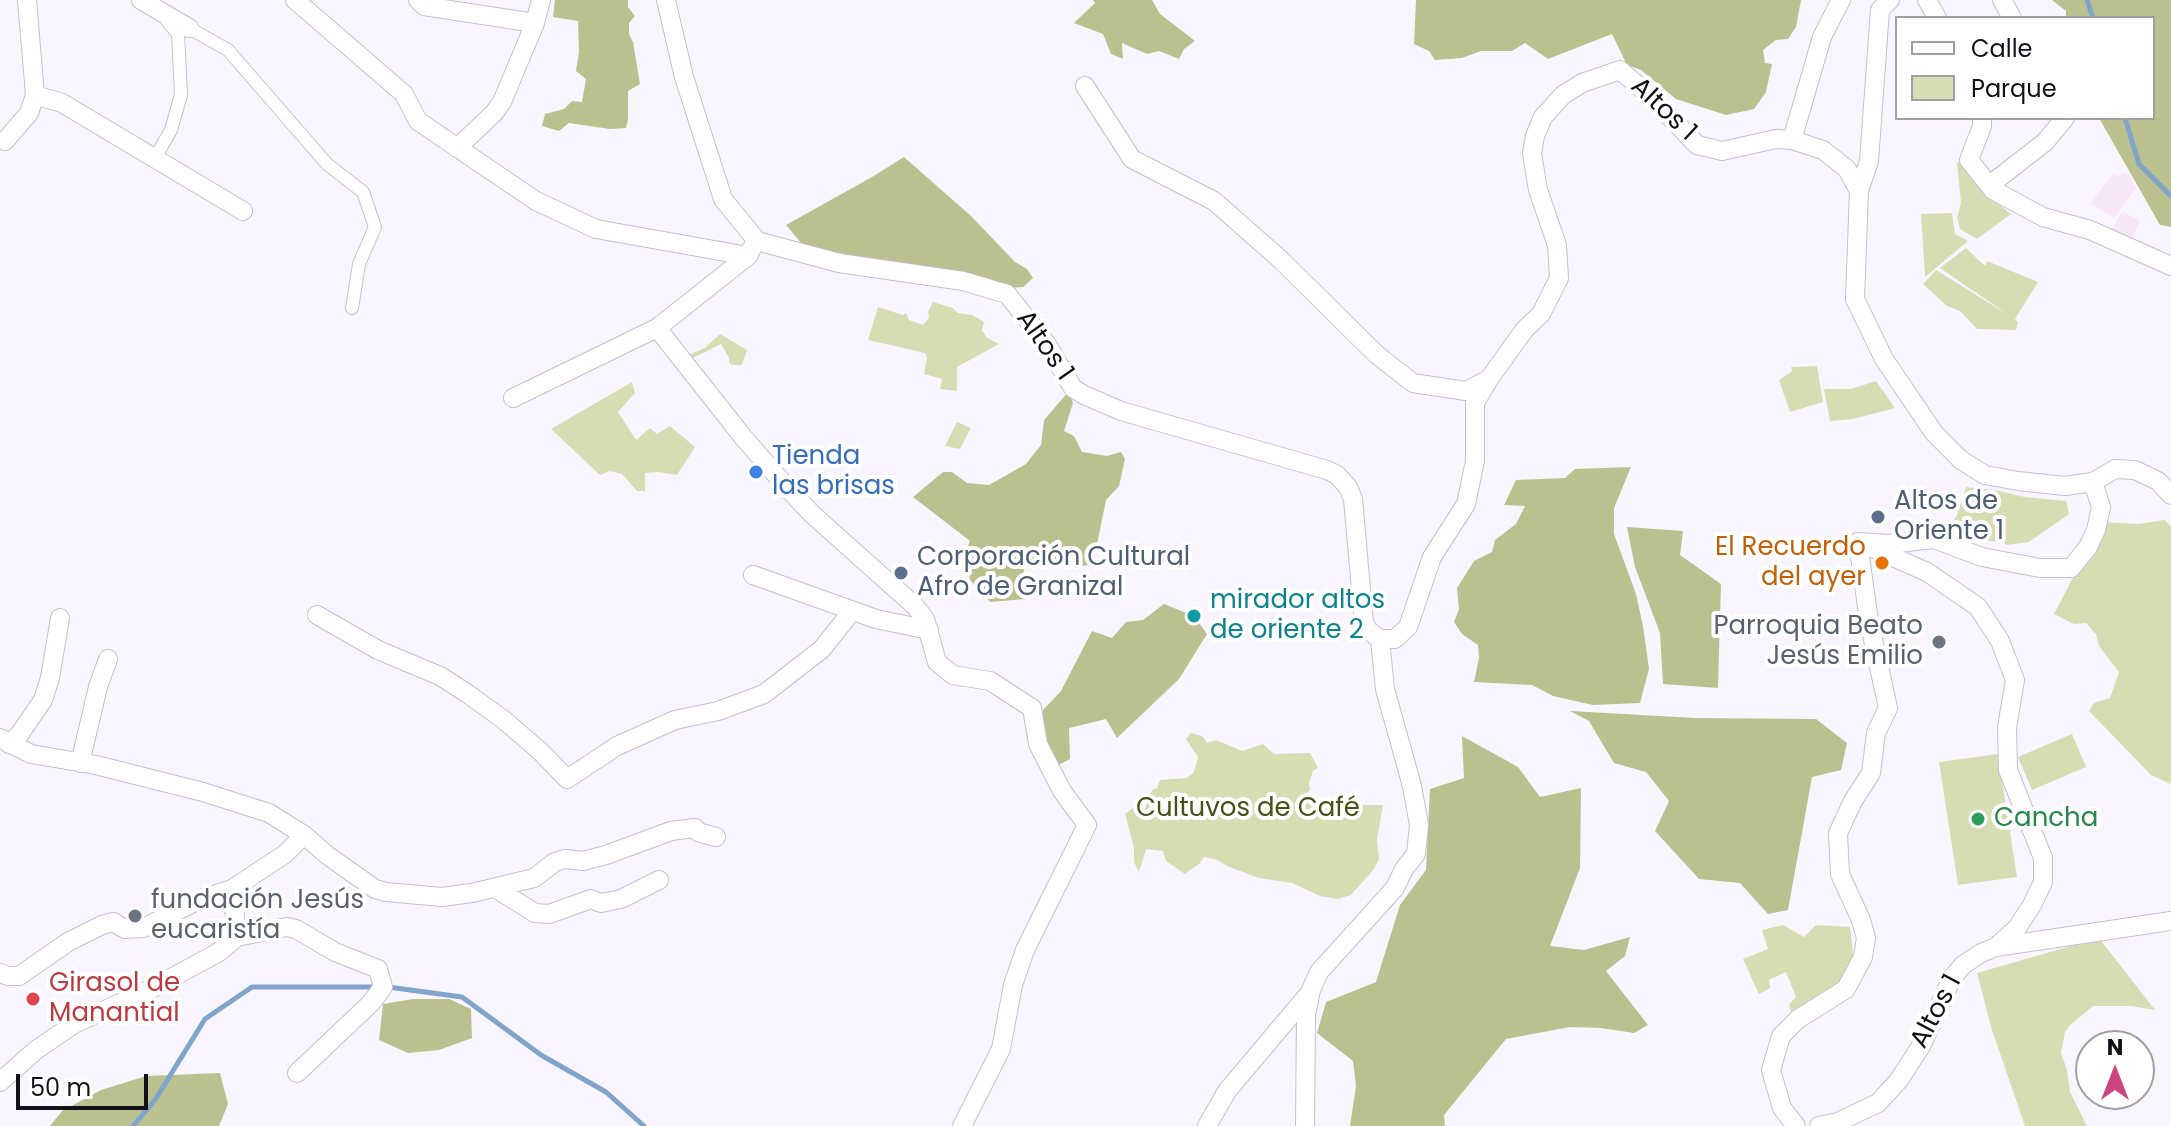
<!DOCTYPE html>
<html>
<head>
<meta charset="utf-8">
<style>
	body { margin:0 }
	#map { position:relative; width:2171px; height:1126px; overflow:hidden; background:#f9f5fe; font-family:Poppins,sans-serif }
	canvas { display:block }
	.legend { position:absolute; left:1895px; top:16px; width:260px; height:104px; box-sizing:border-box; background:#fff; border:2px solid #a19fa3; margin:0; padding:10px 14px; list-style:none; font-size:24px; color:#141018 }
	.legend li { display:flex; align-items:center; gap:16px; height:40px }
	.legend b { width:40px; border:2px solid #a19fa3 }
	.north { position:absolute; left:2075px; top:1030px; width:80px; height:80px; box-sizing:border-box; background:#fff; border:2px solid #a19fa3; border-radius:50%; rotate:0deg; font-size:22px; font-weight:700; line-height:32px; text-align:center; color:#141018 }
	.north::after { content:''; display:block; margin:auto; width:28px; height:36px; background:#cd4481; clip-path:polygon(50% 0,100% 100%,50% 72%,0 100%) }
	.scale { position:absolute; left:16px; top:1074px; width:132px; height:36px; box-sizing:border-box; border:4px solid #141018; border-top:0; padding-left:10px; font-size:24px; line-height:28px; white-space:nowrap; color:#141018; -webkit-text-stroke:6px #fff; paint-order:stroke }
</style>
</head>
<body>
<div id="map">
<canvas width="2171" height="1126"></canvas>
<ul class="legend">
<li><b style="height:10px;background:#fff"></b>Calle</li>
<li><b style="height:22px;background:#d7ddb3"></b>Parque</li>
</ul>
<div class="north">N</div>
<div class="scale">50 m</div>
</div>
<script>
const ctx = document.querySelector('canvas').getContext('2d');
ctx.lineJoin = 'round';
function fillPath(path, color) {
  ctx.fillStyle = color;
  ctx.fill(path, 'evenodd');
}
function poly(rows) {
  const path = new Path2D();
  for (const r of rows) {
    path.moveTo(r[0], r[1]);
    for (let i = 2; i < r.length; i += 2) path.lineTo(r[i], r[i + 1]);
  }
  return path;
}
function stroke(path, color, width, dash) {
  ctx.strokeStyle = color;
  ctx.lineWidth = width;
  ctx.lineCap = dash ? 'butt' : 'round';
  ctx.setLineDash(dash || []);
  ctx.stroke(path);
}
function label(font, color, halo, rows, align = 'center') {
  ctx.font = font + ' Poppins,sans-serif';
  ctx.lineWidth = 8;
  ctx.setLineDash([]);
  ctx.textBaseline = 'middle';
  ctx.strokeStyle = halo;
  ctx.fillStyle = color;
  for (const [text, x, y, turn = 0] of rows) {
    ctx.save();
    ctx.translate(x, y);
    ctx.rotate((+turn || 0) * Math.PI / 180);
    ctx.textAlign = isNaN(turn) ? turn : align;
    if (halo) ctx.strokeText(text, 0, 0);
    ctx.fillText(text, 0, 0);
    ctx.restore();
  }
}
fillPath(poly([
	[2124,172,2127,174,2128,172,2136,188,2114,218,2090,203,2114,173,2119,176],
	[2122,211,2140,221,2132,238,2112,229]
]), '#f7e7f9');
fillPath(poly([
	[1957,162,1966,164,1981,189,2011,214,1977,239,1960,229,1957,218,1961,203],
	[1952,213,1955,234,1968,241,1925,277,1921,214],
	[1966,248,1985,266,1987,261,2038,282,2015,319,2018,322,2016,330,1977,329,1960,311,1947,306,1923,284,1936,270,2010,316,1940,268],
	[933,302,953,308,958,313,972,315,984,322,982,330,987,338,999,344,957,367,957,391,940,389,942,379,924,374,927,357,925,353,868,340,878,307,903,315,906,313,909,320,923,325,929,318,928,312],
	[720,334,747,350,742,365,732,365,729,362,729,358,721,344,691,359,688,355,705,348],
	[1817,366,1823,402,1790,412,1779,380,1792,371,1791,367],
	[1876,381,1895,408,1853,419,1830,421,1824,389,1851,389],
	[632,382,635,393,618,412,636,440,650,428,657,434,670,426,695,447,677,475,658,472,645,473,645,491,637,491,622,474,610,471,600,475,551,429],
	[957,422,971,428,960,449,945,446],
	[1966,487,1995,490,2025,497,2066,501,2069,514,2029,542,2007,545,2002,542,1980,540,1963,545,1954,540,1948,529,1957,515],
	[2165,520,2171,527,2171,784,2151,775,2089,711,2094,703,2110,698,2119,672,2099,646,2096,634,2086,623,2074,624,2054,614,2102,522,2138,524],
	[1191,733,1202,736,1207,743,1216,740,1242,751,1263,744,1274,754,1310,753,1318,768,1313,771,1309,783,1310,790,1305,795,1318,810,1333,802,1356,801,1361,805,1383,805,1377,839,1379,859,1374,869,1351,895,1338,899,1320,896,1292,883,1259,878,1227,866,1218,860,1204,857,1200,863,1185,874,1166,861,1163,851,1146,849,1139,872,1134,862,1134,848,1125,814,1133,808,1138,810,1145,808,1152,790,1157,788,1160,780,1187,778,1194,772,1198,757,1186,739],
	[2072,734,2086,767,2032,790,2018,757],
	[1998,754,2017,877,1958,885,1939,762],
	[1783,925,1804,937,1816,925,1850,927,1854,962,1835,990,1791,1012,1789,1004,1796,997,1786,972,1769,980,1770,988,1759,994,1743,959,1768,949,1762,930],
	[2099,938,2155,1010,2131,1006,2093,1006,2070,1025,2065,1032,2061,1053,2067,1070,2070,1092,2087,1126,2025,1126,1992,1030,1977,973]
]), '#d7ddb3');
fillPath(poly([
	[555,0,628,0,628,7,635,16,629,23,629,34,633,42,640,84,628,91,628,119,626,128,610,129,569,123,559,131,542,126,545,114,564,109,572,101,582,102,586,79,576,71,579,52,578,21,553,17],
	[1093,0,1152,0,1160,14,1195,41,1184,49,1179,59,1159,51,1147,54,1122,43,1123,59,1111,54,1103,34,1074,23,1095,3],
	[1416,0,1801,0,1796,27,1788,39,1776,40,1763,50,1765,63,1772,64,1766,92,1754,109,1726,115,1676,99,1641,70,1627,65,1612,34,1548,59,1525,43,1512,51,1481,51,1462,58,1435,60,1429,51,1414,44],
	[2052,0,2171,0,2171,227,2160,225,2099,118,2153,118,2153,18,2066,18,2066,11],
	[904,157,971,216,1015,262,1027,269,1033,278,1023,287,1005,288,803,245,786,225,872,177],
	[1069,391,1073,403,1064,431,1074,436,1082,452,1107,456,1121,452,1125,459,1119,486,1106,500,1093,564,1077,567,1039,556,1026,562,1023,574,1033,587,1026,599,990,602,970,580,965,554,970,541,913,497,943,472,952,472,967,483,989,485,1026,464,1041,445,1044,420],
	[1631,467,1614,508,1614,534,1636,594,1643,626,1649,669,1640,703,1593,705,1553,696,1532,685,1474,682,1479,658,1478,645,1462,634,1454,622,1459,609,1457,588,1474,561,1492,552,1495,540,1516,524,1525,506,1504,505,1516,480,1565,478,1575,469],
	[1627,527,1683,531,1680,555,1721,584,1718,688,1663,684,1660,633,1635,567],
	[1164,604,1194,616,1207,634,1179,679,1117,738,1106,719,1069,728,1070,759,1058,765,1047,745,1041,728,1043,710,1061,691,1092,631,1112,638,1126,622,1143,620],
	[1570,711,1695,718,1816,719,1847,743,1841,770,1812,777,1788,910,1768,914,1740,883,1699,879,1655,831,1669,801,1646,772,1614,763,1589,721],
	[1462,736,1518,767,1540,797,1581,788,1580,868,1550,946,1584,950,1630,937,1625,956,1606,971,1648,1025,1634,1033,1601,1028,1570,1027,1506,1039,1444,1115,1445,1126,1350,1126,1356,1086,1353,1061,1317,1033,1326,1002,1376,982,1400,905,1426,870,1430,789,1464,778],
	[413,999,449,999,471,1009,472,1038,439,1050,408,1053,379,1040,383,1004],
	[220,1073,228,1104,219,1126,50,1126,62,1111,101,1090,146,1076]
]), '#bac18f');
stroke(poly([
	[2087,0,2093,18],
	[2125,118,2139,164,2171,196],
	[388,987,462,997,541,1055,606,1092,644,1126],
	[133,1126,155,1100,205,1019,252,987,378,987]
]), '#81a4ca', 5);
const pedestrian = poly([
	[189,28,228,50,327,164,363,192,375,227,359,264,352,308],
	[155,158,171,130,181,95,178,34,167,21]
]);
const minor = poly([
	[141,0,189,28],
	[295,0,404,94,418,121,536,201,596,229,748,256],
	[418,0,424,6,535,23],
	[666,0,684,77,723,199,757,241,839,263,963,281,1007,294,1046,343,1073,388,1084,395,1121,411,1327,470,1337,475,1348,487,1353,499,1364,623,1369,631,1380,639,1395,639,1408,627,1432,557,1466,504,1475,461,1475,403,1489,379,1525,329,1541,314,1559,278,1557,245,1538,190,1532,153,1535,136,1543,117,1563,95,1582,83,1620,70,1651,97,1697,145,1722,151,1776,139,1792,140,1823,150,1847,169,1859,191,1855,299,1884,359,1934,433,1961,460,1985,475,2018,481,2065,486,2093,482,2101,507,2096,530,2088,547,2071,568,2040,568,1982,557,1934,539,1889,544,1858,542,1869,621,1888,708,1876,733,1871,773,1853,801,1838,833,1840,874,1861,920,1866,938,1863,957,1846,989,1798,1019,1781,1036,1771,1070,1782,1108,1796,1126],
	[1927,0,1937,18],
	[2002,0,2012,18],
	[1085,86,1132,159,1214,201,1281,260,1376,354,1413,383,1466,391,1489,379],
	[35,95,62,103,243,211],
	[1982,118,1982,126,1969,160,1993,190,2043,217,2090,230,2171,266],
	[1792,140,1822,37,1841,0],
	[5,141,29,113,35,95,27,0],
	[457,148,494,113,502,102,535,23,541,0],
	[1991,184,2045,142,2065,118],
	[1859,191,1869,161,1880,10,1890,0],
	[657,328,743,437,791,492,813,515,915,606,925,619,937,662,953,675,990,681,1032,708,1038,744,1062,791,1087,825,1025,950,1013,985,1001,1049,962,1126],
	[513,398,657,328,748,256,752,248],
	[2093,482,2115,469,2135,470,2158,481,2171,495],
	[1868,546,1927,572,1978,607,2000,641,2015,680,2007,727,2008,770,2043,858,2043,882,2032,905,2017,928,1996,947],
	[753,575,876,619,929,630],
	[317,615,378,650,440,676,468,694,504,720,541,752,567,779,617,746,675,720,718,711,764,694,822,649,852,611],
	[0,738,31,754,96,765,203,792,269,813,304,835,327,855,375,889,386,892,442,897,472,893,534,878,555,862,565,859,583,861,606,855,671,831,695,828,698,832,716,837],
	[9,744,19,735,43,700,50,678,60,618],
	[80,763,98,687,108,659],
	[495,888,535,913,549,914,591,899,601,903,621,899,659,880],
	[237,937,287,927,296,929,335,952,378,969,383,987,371,1003,297,1073],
	[0,973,8,976,19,976,68,942,102,925,113,922,125,929,143,928,201,899,232,889,285,854,304,835],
	[0,1082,36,1050,74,1024,151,989,219,952,237,937,232,889],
	[1207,1126,1227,1091,1307,996],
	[1305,1126,1306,1015,1311,990,1319,972,1395,888,1404,869,1416,854,1419,825,1412,786,1385,689,1380,639],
	[1819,1126,1838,1122,1878,1103,1899,1080,1921,1046,1952,978,1963,965,1981,953,1996,947,2171,921]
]);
stroke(pedestrian, '#c8bdd3', 14);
stroke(minor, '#c8bdd3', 20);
stroke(pedestrian, '#fff', 12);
stroke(minor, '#fff', 18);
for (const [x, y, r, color] of [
	[756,472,8,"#3f7fe0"],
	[1878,517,8,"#5c6f8a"],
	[1882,563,8,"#e8710a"],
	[901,573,8,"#5c6f8a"],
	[1194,616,8,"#0f9aa8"],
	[1939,642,8,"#6b7280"],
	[1978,819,8,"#2e9e5b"],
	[135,916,8,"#6b7280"],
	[33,999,8,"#e0444e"]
]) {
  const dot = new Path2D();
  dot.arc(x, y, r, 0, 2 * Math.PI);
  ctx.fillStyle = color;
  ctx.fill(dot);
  stroke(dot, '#fff', 3);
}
label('26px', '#141018', '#fff', [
	["Altos 1",1663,110,43],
	["Altos 1",1044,346,55],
	["Altos 1",1937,1012,-62]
]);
label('26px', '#366cbe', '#fff', [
	["Tienda",772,457],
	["las brisas",772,487]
], 'left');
label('26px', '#4e5e75', '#fff', [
	["Altos de",1894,502],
	["Oriente 1",1894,532],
	["Corporación Cultural",917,558],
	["Afro de Granizal",917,588]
], 'left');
label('26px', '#c56008', '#fff', [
	["El Recuerdo",1866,548],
	["del ayer",1866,578]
], 'right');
label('26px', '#0d838f', '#fff', [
	["mirador altos",1210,601],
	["de oriente 2",1210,631]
], 'left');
label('26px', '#5b616d', '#fff', [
	["Parroquia Beato",1923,627],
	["Jesús Emilio",1923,657],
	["fundación Jesús",151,901,"left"],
	["eucaristía",151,931,"left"]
], 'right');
label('26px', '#4b5017', '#fff', [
	["Cultuvos de Café",1248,809]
]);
label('26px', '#27864d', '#fff', [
	["Cancha",1994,819]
], 'left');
label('26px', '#be3a42', '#fff', [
	["Girasol de",49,984],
	["Manantial",49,1014]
], 'left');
</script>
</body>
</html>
